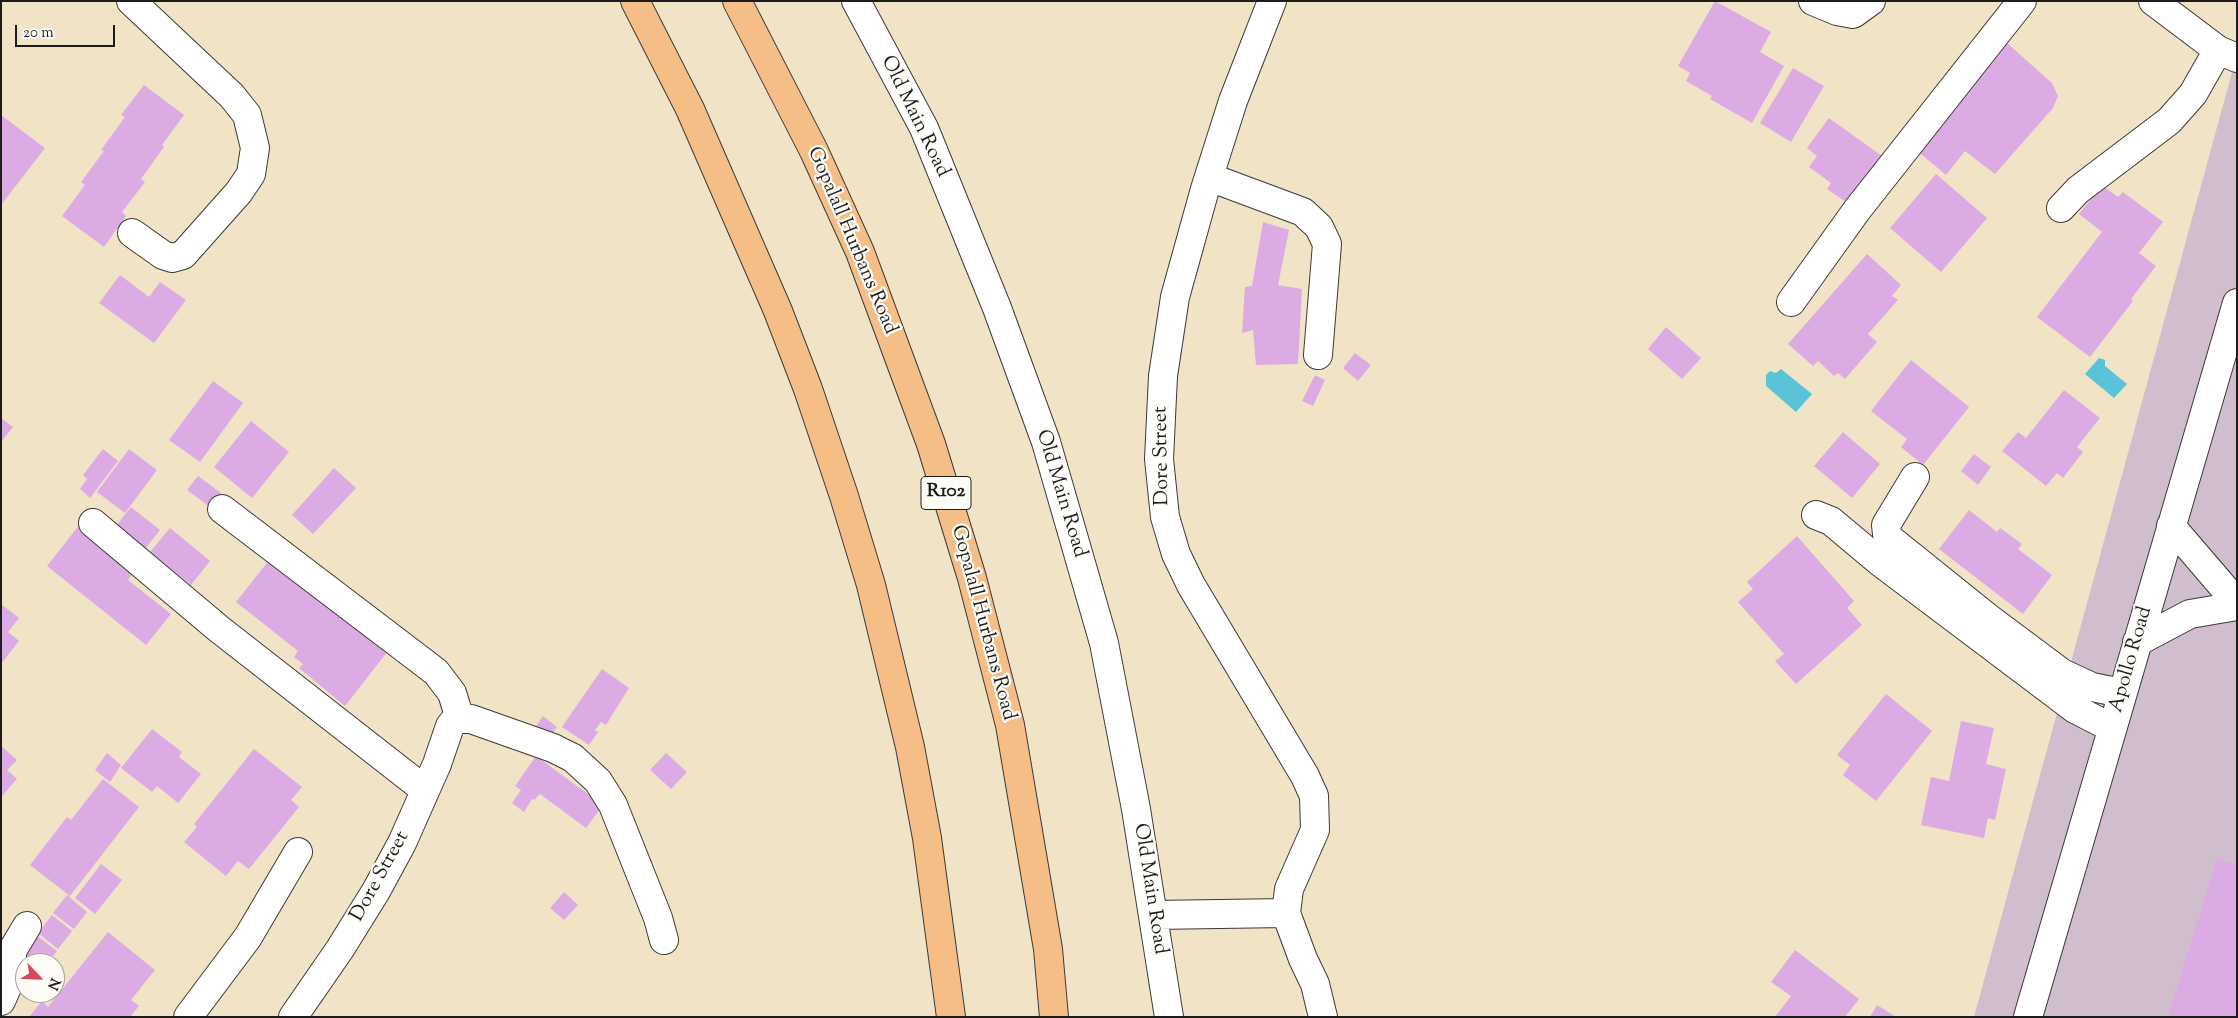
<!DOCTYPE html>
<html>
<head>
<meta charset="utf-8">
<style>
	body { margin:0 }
	#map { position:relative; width:2238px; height:1018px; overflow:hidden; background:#f0e3c6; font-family:"Sorts Mill Goudy",serif }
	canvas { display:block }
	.frame { position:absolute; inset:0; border:2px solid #1c1c1c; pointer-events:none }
	.north { position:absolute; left:15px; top:953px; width:50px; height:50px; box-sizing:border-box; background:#fdfcf7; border:1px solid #a3a29f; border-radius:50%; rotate:114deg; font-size:14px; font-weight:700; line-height:20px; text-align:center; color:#1c1c1c }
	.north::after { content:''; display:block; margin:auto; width:18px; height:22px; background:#d1495b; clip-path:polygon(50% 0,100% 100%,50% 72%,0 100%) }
	.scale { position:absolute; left:15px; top:25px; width:100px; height:22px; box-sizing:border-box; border:2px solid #1c1c1c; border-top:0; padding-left:6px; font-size:15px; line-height:18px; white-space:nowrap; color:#1c1c1c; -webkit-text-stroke:4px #fdfcf7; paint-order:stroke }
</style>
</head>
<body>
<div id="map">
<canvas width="2238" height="1018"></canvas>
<div class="frame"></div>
<div class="north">N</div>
<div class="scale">20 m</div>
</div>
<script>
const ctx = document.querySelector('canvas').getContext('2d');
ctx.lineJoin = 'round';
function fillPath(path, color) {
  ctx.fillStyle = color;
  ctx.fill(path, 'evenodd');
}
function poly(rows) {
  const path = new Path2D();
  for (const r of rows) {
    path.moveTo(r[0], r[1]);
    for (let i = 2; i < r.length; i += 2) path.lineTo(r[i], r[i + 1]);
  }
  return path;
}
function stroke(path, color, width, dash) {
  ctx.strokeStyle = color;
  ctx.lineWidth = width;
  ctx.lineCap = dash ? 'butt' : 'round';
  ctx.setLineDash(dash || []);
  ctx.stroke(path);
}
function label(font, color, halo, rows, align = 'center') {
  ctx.font = font + ' "Sorts Mill Goudy",serif';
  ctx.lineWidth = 4.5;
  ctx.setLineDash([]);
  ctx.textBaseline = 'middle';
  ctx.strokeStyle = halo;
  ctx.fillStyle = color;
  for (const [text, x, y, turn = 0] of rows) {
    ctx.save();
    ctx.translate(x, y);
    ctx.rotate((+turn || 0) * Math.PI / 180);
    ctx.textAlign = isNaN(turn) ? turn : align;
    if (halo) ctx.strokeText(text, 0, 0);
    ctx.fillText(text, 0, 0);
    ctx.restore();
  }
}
fillPath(poly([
	[2237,54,2237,1017,1974,1017]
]), '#d0bdcd');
fillPath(poly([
	[2099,358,2105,360,2105,366,2127,384,2114,398,2085,374],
	[1781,369,1812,394,1796,412,1766,386,1766,375,1770,371,1776,373]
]), '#5bc3d8');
fillPath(poly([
	[1715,1,1771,32,1760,52,1784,66,1752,123,1710,99,1712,96,1686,81,1690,73,1678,66],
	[2007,43,2052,83,2058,96,2053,108,1995,174,1965,151,1946,175,1916,150],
	[1793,68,1824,86,1791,142,1760,123],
	[144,85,184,115,162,145,164,147,141,179,145,182,122,212,126,216,104,247,62,216,85,185,81,182,104,151,101,150,125,117,121,115],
	[1,115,45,148,1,205],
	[1829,118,1886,159,1852,206,1827,189,1831,183,1809,167,1817,156,1807,148],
	[1936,174,1987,218,1941,272,1890,228],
	[2102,185,2118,197,2123,192,2163,222,2139,253,2156,266,2131,299,2133,301,2090,357,2037,317,2102,232,2079,214],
	[1263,222,1289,230,1278,285,1302,289,1298,364,1256,365,1253,330,1242,333,1245,287,1252,286],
	[1867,254,1901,285,1892,296,1898,300,1868,334,1877,342,1845,379,1838,373,1834,376,1818,361,1813,366,1788,344],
	[120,275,149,297,160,282,186,300,154,343,99,303],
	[1666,327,1701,358,1682,379,1648,349],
	[1355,353,1371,365,1358,381,1343,368],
	[1911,360,1969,407,1923,465,1901,447,1907,439,1871,411],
	[1315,375,1325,380,1313,406,1302,401],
	[213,381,243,403,200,462,169,440],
	[2064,390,2100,418,2077,447,2083,452,2063,478,2057,473,2046,486,2002,451,2018,432,2026,438],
	[1,418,13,427,1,442],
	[251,421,289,452,252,498,214,467],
	[1843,432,1880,464,1852,498,1814,466],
	[103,449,118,461,90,498,80,489,87,479,83,475],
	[129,449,157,470,125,513,97,492],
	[1974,454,1991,467,1978,485,1961,471],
	[334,468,356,488,313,534,292,515],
	[198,476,221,493,210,507,187,490],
	[131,507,160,530,145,549,116,526],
	[1969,510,1997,532,2000,528,2022,544,2018,549,2052,575,2023,614,1939,549],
	[80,524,136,568,128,580,171,614,146,645,47,566],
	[170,528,210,561,191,585,150,552],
	[1797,536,1854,601,1847,608,1862,625,1796,684,1775,661,1784,654,1738,602,1753,589,1747,582],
	[270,559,388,651,345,706,299,668,303,664,294,657,298,651,236,602],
	[1,604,19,618,8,632,19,641,1,664],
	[602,669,629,688,606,725,601,722,595,730,598,732,589,745,562,727],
	[1886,694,1932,731,1876,801,1843,775,1850,765,1837,755],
	[543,716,557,727,550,736,536,726],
	[1961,721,1994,728,1986,764,2006,769,1995,820,1988,818,1984,838,1921,825,1931,777,1949,781],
	[152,729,182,752,179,757,201,774,178,803,157,786,152,792,121,768],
	[1,746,17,760,7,770,17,779,1,797],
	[254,749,302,787,291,800,299,807,249,869,238,861,226,876,184,842,197,827,194,824],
	[107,753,121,765,110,782,95,770],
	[666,753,687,772,671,789,650,770],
	[536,756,603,805,586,828,540,794,534,800,532,799,524,812,512,803,521,790,515,786],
	[103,779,139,807,70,896,30,865,67,817,71,820],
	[2217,859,2237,865,2237,1017,2168,1017],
	[101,864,122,880,95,914,75,898],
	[564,892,578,905,564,920,550,908],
	[67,895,87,912,74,929,53,913],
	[52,915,72,931,58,949,38,933],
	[108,932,155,970,131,1000,139,1006,130,1017,29,1017,42,1001,48,1007],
	[36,935,57,951,48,963,35,963,22,953],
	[1795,950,1859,999,1845,1017,1775,1017,1791,996,1771,982],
	[1877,1005,1896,1017,1870,1017]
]), '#ddabe4');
const minor = poly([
	[131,1,232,96,247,115,255,148,251,174,239,192,183,255,172,258,163,255,132,233],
	[856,1,924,128,997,308,1046,442,1104,643,1136,809,1169,1017],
	[1272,1,1233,101,1205,189,1175,297,1163,376,1159,459,1165,517,1176,554,1191,585,1305,776,1314,796,1315,830,1289,889,1286,913,1303,959,1315,984,1323,1017],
	[1813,1,1837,11,1853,14,1871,1],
	[2153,1,2218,50,2237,58],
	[1209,177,1303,212,1319,227,1327,244,1318,355],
	[2061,208,2078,190,2169,121,2193,94,2218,50],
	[1791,302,1857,210,2022,1],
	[1915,477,1886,525,1887,534,1890,539,1987,617,2062,673,2092,687,2122,693],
	[222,509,436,672,452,693,460,719],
	[1816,515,1831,521,1880,562,2075,709,2112,728],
	[93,523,219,629,425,790],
	[2171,526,2237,603],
	[2137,642,2190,614,2237,606],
	[1153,915,1286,913],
	[1,1001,12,976,12,951,27,926],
	[188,1017,248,937,298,852],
	[293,1017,340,949,376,891,402,843,437,764,450,726,455,720,460,719,471,719,553,748,573,758,598,781,613,805,658,918,664,940],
	[2028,1017,2237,303]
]);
const major = poly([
	[635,1,690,109,778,311,808,389,844,496,871,585,910,747,927,838,951,1017],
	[737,1,814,151,860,252,931,444,972,578,1010,725,1048,949,1054,1017]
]);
stroke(minor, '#3c3a36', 30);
stroke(major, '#3c3a36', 30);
stroke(minor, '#fff', 28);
stroke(major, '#f6be87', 28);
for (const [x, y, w] of [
	[946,493,50]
]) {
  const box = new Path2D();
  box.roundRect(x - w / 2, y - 16.5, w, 33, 4);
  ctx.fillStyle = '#fdfcf7';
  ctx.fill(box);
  stroke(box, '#1c1c1c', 1);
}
label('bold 19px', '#1c1c1c', null, [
	["R102",946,493]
]);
label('20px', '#1c1c1c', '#fdfcf7', [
	["Old Main Road",914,117,64],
	["Gopalall Hurbans Road",851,241,67],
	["Dore Street",1163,456,-91],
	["Old Main Road",1060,494,73],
	["Gopalall Hurbans Road",982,623,75],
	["Apollo Road",2132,660,-74],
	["Dore Street",381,877,-61],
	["Old Main Road",1149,889,81]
]);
</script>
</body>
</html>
